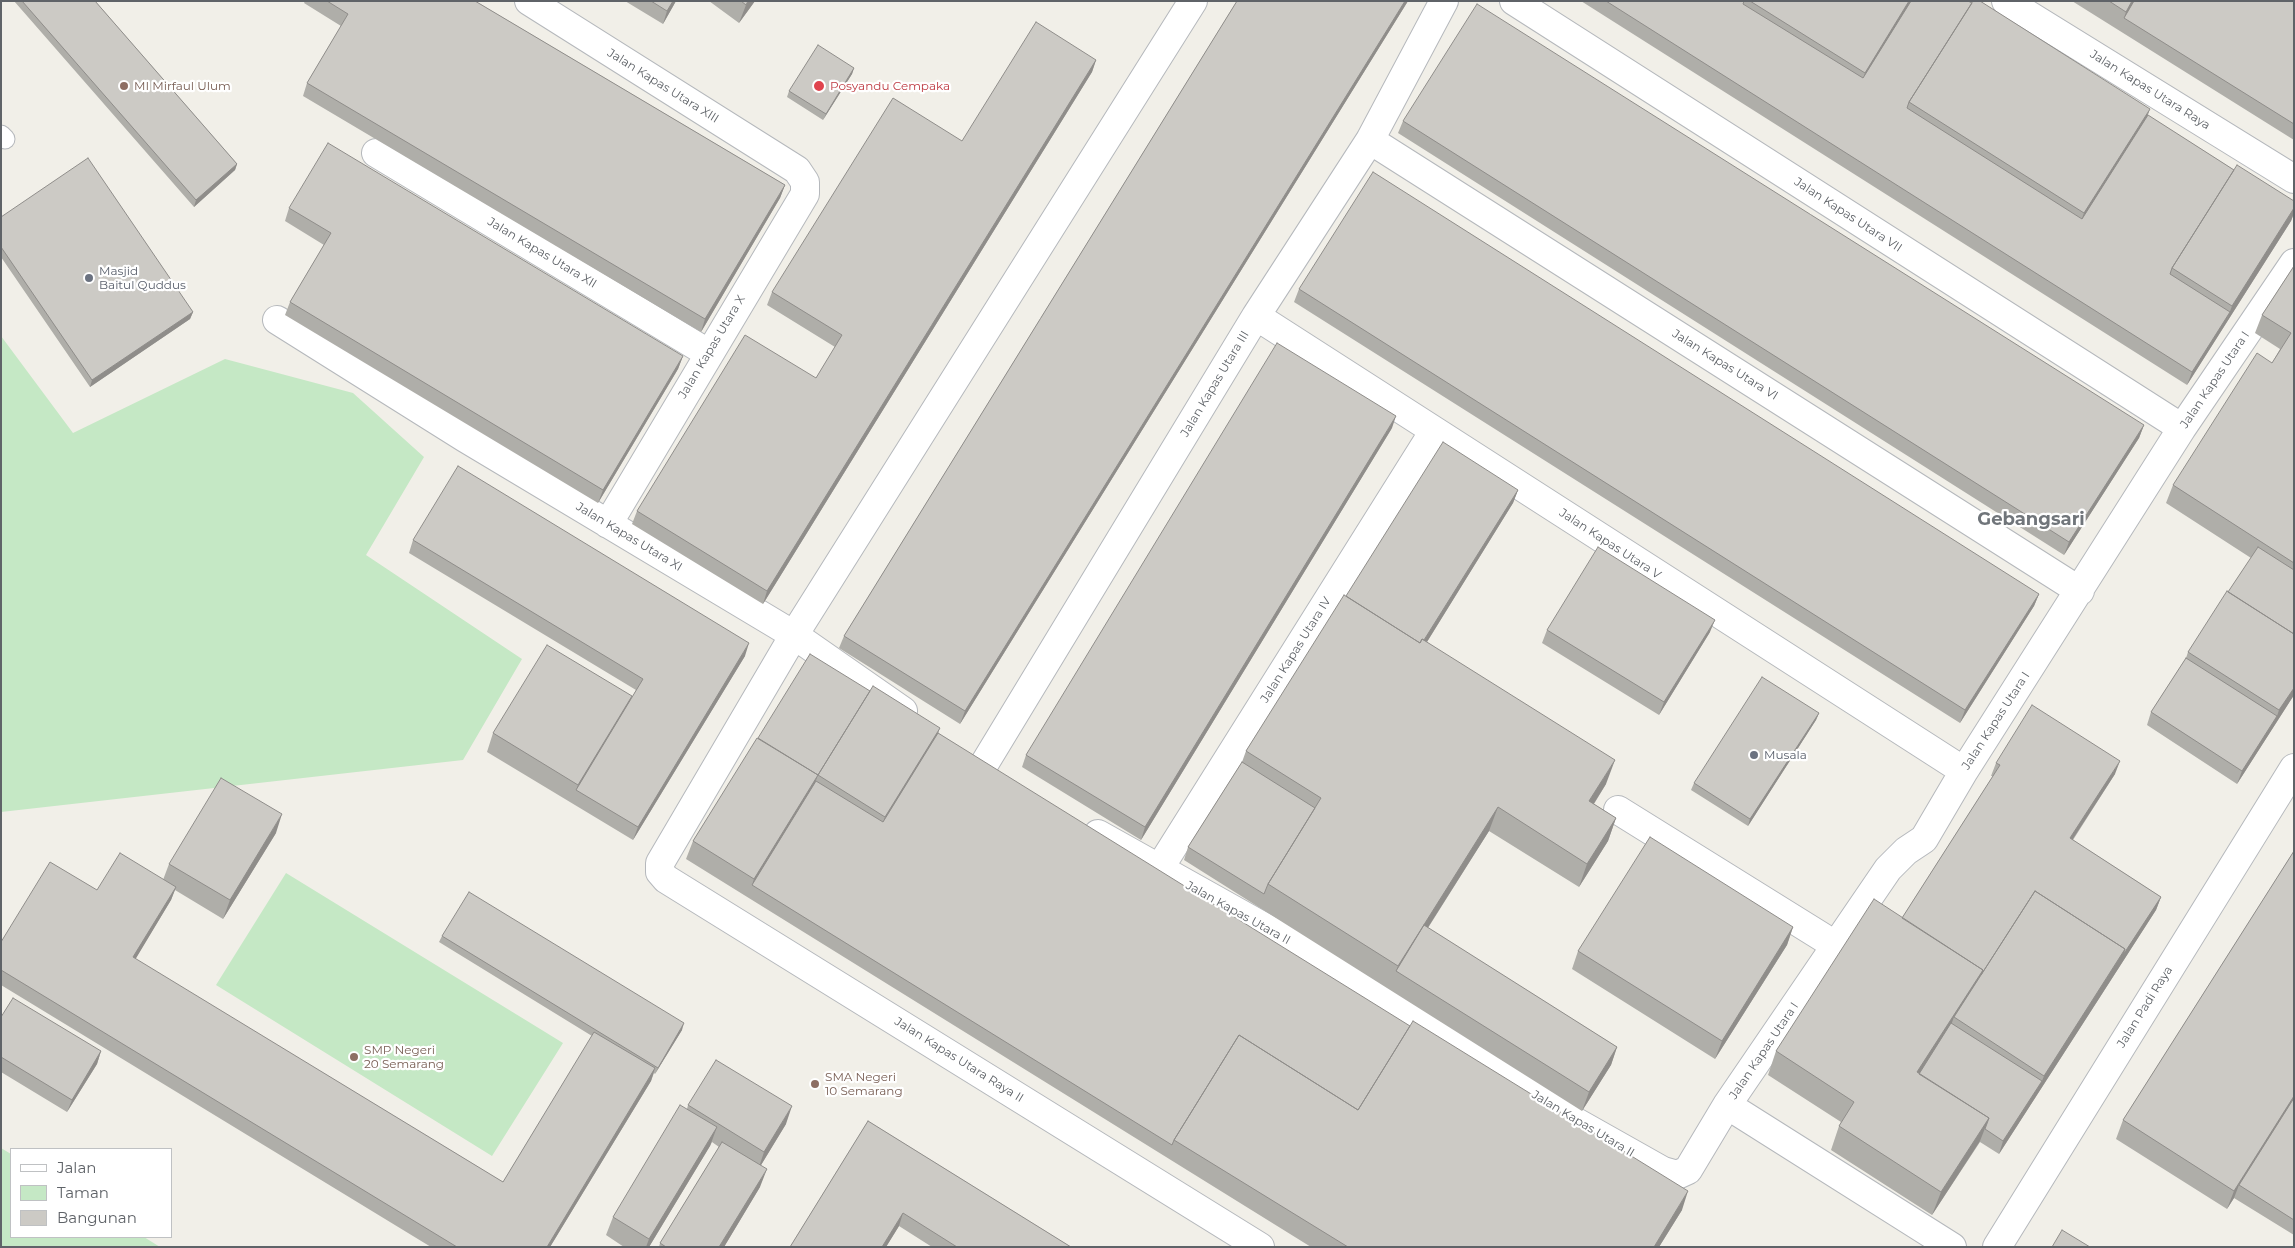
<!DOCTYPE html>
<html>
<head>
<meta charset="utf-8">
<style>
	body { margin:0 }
	#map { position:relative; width:2295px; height:1248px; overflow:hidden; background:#f1efe8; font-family:Montserrat,sans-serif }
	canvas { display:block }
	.frame { position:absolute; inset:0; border:2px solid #5f6368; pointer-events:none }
	.legend { position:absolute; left:10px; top:1148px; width:162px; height:90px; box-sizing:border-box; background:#fff; border:1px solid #bfc1c3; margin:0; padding:6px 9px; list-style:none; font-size:15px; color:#5f6368 }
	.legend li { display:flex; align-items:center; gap:10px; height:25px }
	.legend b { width:25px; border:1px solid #bfc1c3 }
</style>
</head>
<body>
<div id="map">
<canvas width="2295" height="1248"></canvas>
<div class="frame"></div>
<ul class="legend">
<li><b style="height:6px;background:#fff"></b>Jalan</li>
<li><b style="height:14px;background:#c5e8c5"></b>Taman</li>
<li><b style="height:14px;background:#cccac5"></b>Bangunan</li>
</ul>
</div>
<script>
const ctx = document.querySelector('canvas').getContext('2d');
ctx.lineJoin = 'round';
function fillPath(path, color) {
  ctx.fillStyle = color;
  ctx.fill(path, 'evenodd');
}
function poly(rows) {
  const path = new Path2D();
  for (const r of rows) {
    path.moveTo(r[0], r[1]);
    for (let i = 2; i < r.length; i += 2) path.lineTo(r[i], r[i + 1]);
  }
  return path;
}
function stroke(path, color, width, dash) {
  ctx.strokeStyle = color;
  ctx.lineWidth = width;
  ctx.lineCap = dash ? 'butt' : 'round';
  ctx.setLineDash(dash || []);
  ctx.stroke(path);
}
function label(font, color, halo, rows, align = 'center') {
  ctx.font = font + ' Montserrat,sans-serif';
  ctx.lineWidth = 4.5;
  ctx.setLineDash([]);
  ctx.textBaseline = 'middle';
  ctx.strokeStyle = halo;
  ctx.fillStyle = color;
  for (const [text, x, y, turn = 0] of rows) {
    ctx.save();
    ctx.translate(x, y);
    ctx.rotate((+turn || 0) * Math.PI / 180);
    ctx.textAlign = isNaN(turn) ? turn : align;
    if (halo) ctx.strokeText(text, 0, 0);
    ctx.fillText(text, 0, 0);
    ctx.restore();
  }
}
fillPath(poly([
	[1,336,73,433,225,359,353,393,424,457,366,555,522,659,463,760,1,812],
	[286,873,563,1043,492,1156,216,985],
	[1,1148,11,1154,11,1237,144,1237,160,1247,1,1247]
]), '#c5e8c5');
const service = poly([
	[1,135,5,139]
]);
const minor = poly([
	[529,1,797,170,805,182,805,194,608,524],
	[1193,1,794,635,660,863,660,872,666,879,1260,1247],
	[1514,1,2182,428],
	[2006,1,2294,179],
	[1370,140,2080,591],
	[376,153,708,353],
	[1256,316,1964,771],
	[277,320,465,438,794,635,903,711],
	[983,766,1256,316,1370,140,1444,1],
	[1618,810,1835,945],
	[1098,834,1373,988,1576,1122,1663,1171,1677,1175,1688,1170,1727,1105,1888,869,1906,851,1924,839,1964,771,2182,428,2294,263],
	[1159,869,1434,431],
	[1727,1105,1952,1247],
	[1997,1247,2294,768]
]);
stroke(service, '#b5b8bc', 21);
stroke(minor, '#b5b8bc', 30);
stroke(service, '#fff', 19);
stroke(minor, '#fff', 28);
fillPath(poly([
	[14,1,95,1,237,164,235,170,194,207],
	[305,1,475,1,785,185,780,198,701,332,303,96,307,83,341,26,304,3],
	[625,1,676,1,663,24],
	[709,1,755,1,739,23],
	[1237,1,1408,1,960,724,839,648,844,636],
	[1581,1,1968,1,2234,170,2294,201,2294,213,2291,221,2187,385],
	[2072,1,2294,1,2294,140],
	[1096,60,1092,72,763,604,632,524,637,511,816,378,835,347,767,305,772,292,962,141],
	[854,68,852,74,823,120,787,97,789,91],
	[1403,121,2144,425,2139,438,2064,555,1398,133],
	[289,208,683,356,678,369,598,503,285,315,290,302,324,245,285,221],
	[1,217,193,312,190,319,90,387,1,257],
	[2294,266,2294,695,2237,784,2147,725,2151,712,2186,658,2188,652,2251,558,2166,503,2173,485,2272,363,2280,349,2255,333,2262,315],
	[1299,289,2039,594,2034,606,1960,723,1294,302],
	[1392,428,1141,840,1022,767,1026,755],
	[1518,490,1513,503,1427,642,1606,784,1594,804,1616,818,1608,841,1579,887,1489,831,1428,928,1617,1047,1611,1065,1582,1111,1184,860,1188,847,1242,762,1246,751,1346,596],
	[413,540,745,656,633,840,487,752,493,733,632,696,630,701,636,690,409,553],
	[1547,630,1710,632,1659,715,1542,643],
	[1819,713,1816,720,1748,826,1691,790,1694,783],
	[938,733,1682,1210,1659,1247,1311,1247,686,859,693,841,758,738],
	[1996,763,2115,774,2073,840,2161,897,2156,910,1999,1154,1980,1142,1932,1215,1831,1150,1839,1126,1841,1122,1768,1075,1776,1051,1902,918,1993,776,1991,776],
	[276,833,223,919,175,890,171,900,135,959,503,1182,592,1036,439,942,442,936,682,1030,655,1074,654,1073,651,1081,550,1247,431,1247,1,985,1,942,97,890,163,880,169,864],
	[2294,851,2294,1235,2234,1198,2227,1209,2116,1139,2123,1120],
	[1793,927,1787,945,1715,1059,1572,969,1578,951],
	[1,1017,101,1051,97,1064,67,1112,1,1072],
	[688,1105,786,1124,761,1165,760,1187,724,1247,659,1247,660,1243,719,1147,712,1142,710,1146,649,1247,624,1247,606,1235,613,1217,687,1109],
	[868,1121,1071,1247,932,1247,899,1226,886,1247,790,1247]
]), '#afaea9');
fillPath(poly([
	[673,1,676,1,663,24,667,11],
	[748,1,755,1,739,23,746,5],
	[1405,1,1408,1,960,724,965,711],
	[1909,1,1914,1,1859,91,1865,73],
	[2132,1,2137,1,2124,18,2126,12],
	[1096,60,1092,72,763,604,767,591],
	[854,68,852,74,823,120,826,114],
	[2150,109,2143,128,2077,232,2084,213],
	[237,164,235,170,194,207,196,200],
	[785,185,780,198,701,332,705,319],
	[2294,208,2294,213,2291,221,2225,325,2232,306],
	[193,312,190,319,90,387,92,380],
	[2230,312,2225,325,2187,385,2192,372],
	[683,356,678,369,598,503,603,490],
	[1396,416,1392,428,1141,840,1145,827],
	[2144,425,2139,438,2064,555,2069,542],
	[1518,490,1513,503,1412,666,1416,653],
	[2039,594,2034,606,1960,723,1965,710],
	[1715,620,1710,632,1659,715,1664,702],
	[749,643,745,656,633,840,638,827],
	[2294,688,2294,695,2237,784,2242,771,2277,716,2279,710],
	[632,696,625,715,576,790,578,785],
	[1819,713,1816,720,1748,826,1750,819],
	[940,728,933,746,878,835,885,817],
	[1615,760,1606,784,1581,824,1589,801],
	[2120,761,2115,774,2065,851,2070,838],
	[818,775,811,793,752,885,754,879],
	[1498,807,1489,831,1399,973,1396,971,1398,966],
	[282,814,276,833,223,919,230,900],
	[1616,818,1608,841,1579,887,1587,864],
	[176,887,171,900,129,970,133,957],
	[2161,897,2156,910,1999,1154,2003,1141,2042,1081,2044,1076,2125,949],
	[1793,927,1787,945,1715,1059,1722,1041],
	[1983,970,1979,981,1954,1017,1947,1036,1916,1085,1917,1072],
	[684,1023,682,1030,655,1074,658,1068],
	[1617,1047,1611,1065,1582,1111,1589,1092],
	[101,1051,97,1064,67,1112,72,1100],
	[655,1068,651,1081,550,1247,547,1247],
	[2294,1096,2294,1104,2239,1185,2234,1198,2227,1209,2234,1191],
	[792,1106,786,1124,758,1170,764,1152],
	[1989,1118,1980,1141,1932,1215,1941,1192],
	[717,1127,710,1146,649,1247,646,1247,649,1239],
	[767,1169,760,1187,724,1247,719,1247],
	[1688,1191,1682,1210,1659,1247,1654,1247],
	[903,1213,899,1226,886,1247,882,1247]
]), '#8f8d8a');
const building = poly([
	[22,1,95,1,237,164,196,200,22,1],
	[327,1,475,1,785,185,705,319,307,83,348,14,327,1],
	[651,1,673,1,667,11,651,1],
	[741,1,748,1,746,5,741,1],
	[1237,1,1405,1,965,711,844,636,1237,1],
	[1606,1,1744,1,1743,4,1863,78,1911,1,1968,1,1972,3,1909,102,1907,108,2082,219,2148,115,2234,170,2172,268,2170,274,2230,312,2192,372,1606,1],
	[1750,1,1909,1,1865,73,1750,1],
	[1973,1,1980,1,2150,109,2084,213,1909,102,1973,1],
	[2109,1,2132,1,2126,12,2109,1],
	[2134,1,2294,1,2294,124,2124,18,2134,1],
	[1477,4,2144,425,2069,542,1403,121,1477,4],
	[1036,22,1096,60,767,591,637,511,745,335,816,378,842,335,772,292,893,98,962,141,1036,22],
	[818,45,854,68,826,114,789,91,818,45],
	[328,143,683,356,603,490,290,302,331,233,289,208,328,143],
	[88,158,193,312,92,380,1,247,1,217,88,158],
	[2237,165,2294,201,2294,208,2232,306,2172,268,2237,165],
	[1373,172,2039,594,1965,710,1299,289,1373,172],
	[2294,266,2294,563,2173,485,2257,353,2272,363,2291,333,2262,315,2294,266],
	[1277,343,1396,416,1145,827,1026,755,1277,343],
	[1443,442,1518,490,1424,640,1422,639,1420,643,1346,596,1443,442],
	[458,466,749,643,638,827,576,790,643,679,413,540,458,466],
	[1598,547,1715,620,1664,702,1547,630,1598,547],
	[2258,547,2294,570,2294,634,2228,592,2258,547],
	[2227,591,2294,634,2294,688,2279,710,2188,652,2227,591],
	[1344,595,1420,643,1422,639,1615,760,1589,801,1616,818,1587,864,1498,807,1398,966,1268,884,1321,798,1246,751,1344,595],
	[547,645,632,696,578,785,493,733,547,645],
	[810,654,870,691,818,775,758,738,810,654],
	[2186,658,2277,716,2242,771,2151,712,2186,658],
	[1762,677,1819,713,1750,819,1694,783,1762,677],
	[873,686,940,728,885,817,818,775,754,879,693,841,757,738,818,775,873,686],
	[2032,705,2120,761,2070,838,2161,897,2123,955,2125,949,2035,891,1981,975,1983,970,1902,918,2000,765,1996,763,2032,705],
	[938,733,1410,1026,1358,1110,1239,1035,1174,1140,1172,1145,752,885,816,781,883,822,938,733],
	[1242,762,1315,808,1268,884,1264,894,1188,847,1242,762],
	[221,778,282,814,230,900,169,864,221,778],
	[1650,837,1793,927,1722,1041,1578,951,1650,837],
	[2294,851,2294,1096,2234,1191,2123,1120,2294,851],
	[120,853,176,887,133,957,503,1182,594,1032,655,1068,547,1247,457,1247,1,970,1,942,50,862,97,890,120,853],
	[2035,891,2125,949,2044,1076,1954,1017,2035,891],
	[469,892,684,1023,658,1068,442,936,469,892],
	[1874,899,1983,970,1917,1072,1989,1118,1941,1192,1839,1126,1854,1102,1776,1051,1874,899],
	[1424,925,1617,1047,1589,1092,1396,971,1424,925],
	[13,998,101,1051,72,1100,1,1057,1,1017,13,998],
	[1413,1021,1688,1191,1654,1247,1348,1247,1174,1140,1239,1035,1358,1110,1413,1021],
	[1951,1023,2042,1081,2003,1141,1985,1129,1989,1118,1919,1074,1951,1023],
	[716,1060,792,1106,764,1152,688,1105,716,1060],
	[2294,1098,2294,1220,2239,1185,2294,1098],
	[680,1105,717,1127,649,1239,613,1217,680,1105],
	[868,1121,1071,1247,957,1247,903,1213,882,1247,790,1247,868,1121],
	[722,1142,767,1169,719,1247,666,1247,660,1243,722,1142],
	[2062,1230,2090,1247,2052,1247,2062,1230]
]);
fillPath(building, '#cccac5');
stroke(building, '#8f8d8a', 1);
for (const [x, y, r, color] of [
	[124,86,5,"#8d6e63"],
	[819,86,6,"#e0444e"],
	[89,278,5,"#6b7280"],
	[1754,755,5,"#6b7280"],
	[354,1057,5,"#8d6e63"],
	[815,1084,5,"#8d6e63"]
]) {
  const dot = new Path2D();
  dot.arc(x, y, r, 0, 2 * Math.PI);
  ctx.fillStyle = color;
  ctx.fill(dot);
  stroke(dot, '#fff', 2);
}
label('12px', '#785e54', '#fff', [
	["MI Mirfaul Ulum",134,86],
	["SMP Negeri",364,1050],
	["20 Semarang",364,1064],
	["SMA Negeri",825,1077],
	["10 Semarang",825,1091]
], 'left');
label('12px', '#5f6368', '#fff', [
	["Jalan Kapas Utara XIII",663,86,32],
	["Jalan Kapas Utara Raya",2150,90,32],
	["Jalan Kapas Utara VII",1848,215,33],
	["Jalan Kapas Utara XII",542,253,31],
	["Jalan Kapas Utara X",712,347,-59],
	["Jalan Kapas Utara VI",1725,365,32],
	["Jalan Kapas Utara I",2215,380,-56],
	["Jalan Kapas Utara III",1215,384,-59],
	["Jalan Kapas Utara XI",629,537,31],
	["Jalan Kapas Utara V",1610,544,33],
	["Jalan Kapas Utara IV",1296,650,-58],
	["Jalan Kapas Utara I",1996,721,-57],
	["Jalan Kapas Utara II",1238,913,29],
	["Jalan Padi Raya",2145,1007,-58],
	["Jalan Kapas Utara I",1764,1051,-56],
	["Jalan Kapas Utara Raya II",959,1060,32],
	["Jalan Kapas Utara II",1583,1124,31]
]);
label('12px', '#be3a42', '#fff', [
	["Posyandu Cempaka",830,86]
], 'left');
label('12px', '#5b616d', '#fff', [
	["Masjid",99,271],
	["Baitul Quddus",99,285],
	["Musala",1764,755]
], 'left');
label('bold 18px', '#70757a', '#fff', [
	["Gebangsari",2031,520]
]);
</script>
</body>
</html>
